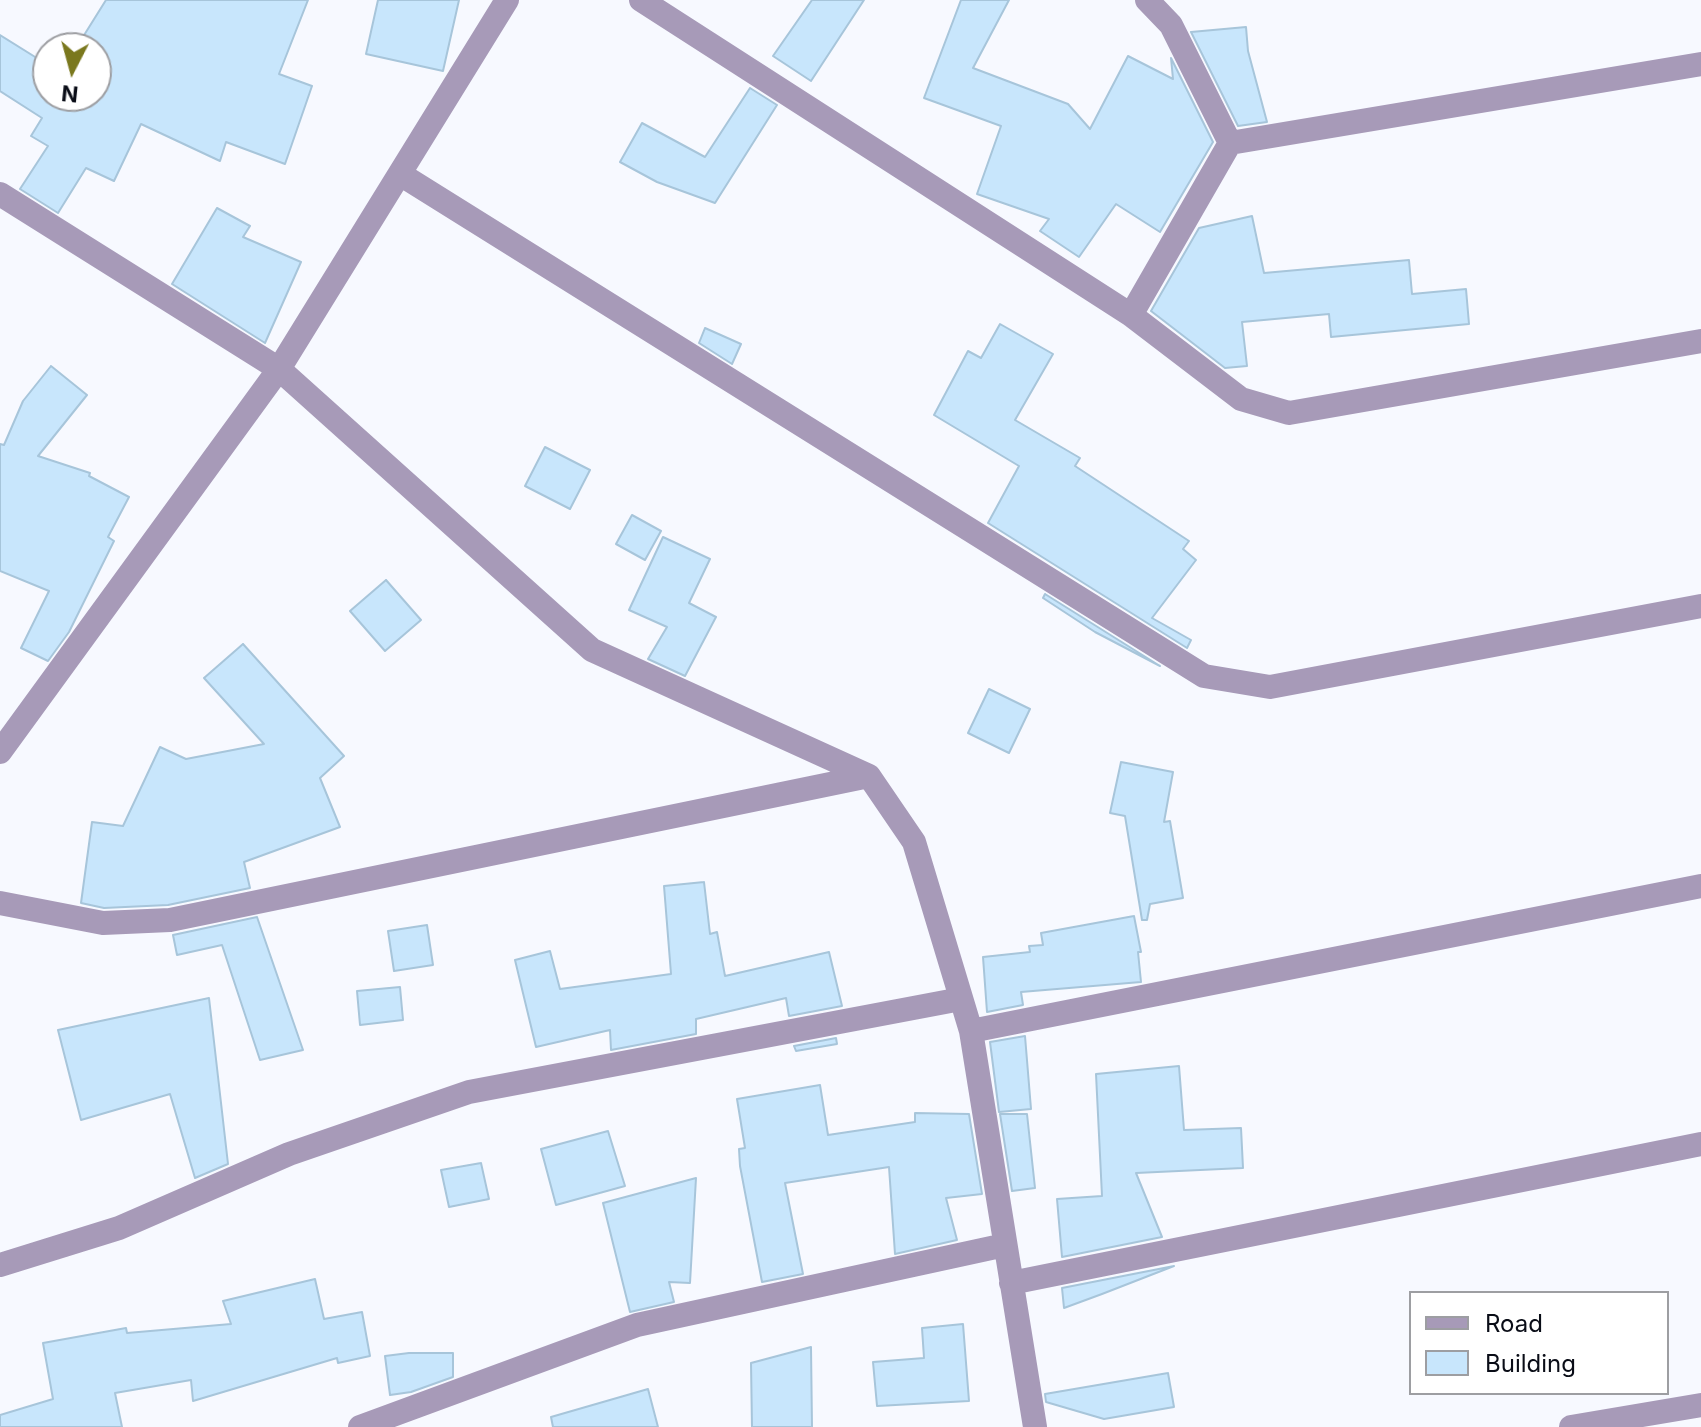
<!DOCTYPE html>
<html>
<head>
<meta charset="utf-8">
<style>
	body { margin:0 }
	#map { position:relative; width:1701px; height:1427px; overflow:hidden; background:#f7f9ff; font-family:Inter,sans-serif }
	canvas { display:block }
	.legend { position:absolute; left:1409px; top:1291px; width:260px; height:104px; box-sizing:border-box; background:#fff; border:2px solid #9d9ea2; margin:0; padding:10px 14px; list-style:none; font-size:24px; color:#0a0d17 }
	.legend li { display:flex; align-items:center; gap:16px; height:40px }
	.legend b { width:40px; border:2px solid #9d9ea2 }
	.north { position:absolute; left:32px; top:32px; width:80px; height:80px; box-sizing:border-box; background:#fff; border:2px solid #9d9ea2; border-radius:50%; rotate:186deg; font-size:22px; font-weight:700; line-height:32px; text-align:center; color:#0a0d17 }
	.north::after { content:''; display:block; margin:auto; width:28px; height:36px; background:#7a781e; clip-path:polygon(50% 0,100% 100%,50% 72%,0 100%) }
</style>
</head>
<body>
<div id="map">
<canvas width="1701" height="1427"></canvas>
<ul class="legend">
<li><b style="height:10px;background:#a79ab8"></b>Road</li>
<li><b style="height:22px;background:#c8e6fc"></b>Building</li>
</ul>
<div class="north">N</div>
</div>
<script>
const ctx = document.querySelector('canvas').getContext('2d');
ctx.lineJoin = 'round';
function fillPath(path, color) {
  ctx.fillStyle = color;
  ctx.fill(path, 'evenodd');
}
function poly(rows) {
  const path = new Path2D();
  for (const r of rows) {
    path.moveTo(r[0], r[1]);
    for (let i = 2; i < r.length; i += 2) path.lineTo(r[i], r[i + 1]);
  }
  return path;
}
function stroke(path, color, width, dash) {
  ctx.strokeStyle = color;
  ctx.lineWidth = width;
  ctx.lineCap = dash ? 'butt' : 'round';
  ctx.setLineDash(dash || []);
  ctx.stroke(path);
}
const building = poly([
	[106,0,308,0,279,74,312,86,285,164,226,142,220,161,141,124,114,181,86,168,58,213,20,189,48,146,31,136,42,118,0,91,0,35,48,65,48,96,96,96,96,48,76,48,106,0],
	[378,0,459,0,443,71,366,54,378,0],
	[812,0,864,0,811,81,773,56,812,0],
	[961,0,1009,0,973,68,1068,104,1090,129,1128,56,1173,79,1171,58,1213,142,1160,232,1116,204,1079,257,1040,231,1049,219,977,194,1001,126,924,98,961,0],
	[1246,27,1248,51,1267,122,1238,126,1191,32,1246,27],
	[750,88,777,105,715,203,657,182,620,162,642,123,705,157,750,88],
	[217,208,250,226,243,237,301,262,265,343,172,284,217,208],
	[1252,216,1264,273,1409,260,1412,294,1466,289,1469,324,1331,337,1329,314,1242,322,1247,366,1225,368,1151,311,1199,228,1252,216],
	[1000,324,1053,354,1015,420,1080,458,1075,466,1189,541,1183,549,1196,560,1152,618,1191,640,1187,648,988,523,1019,466,934,415,968,351,981,358,1000,324],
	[705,328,741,344,732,364,699,343,705,328],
	[51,366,87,395,38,456,90,473,89,476,129,497,108,537,114,541,69,632,48,661,21,648,49,591,0,571,0,444,4,445,23,401,51,366],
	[545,447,590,470,570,509,525,486,545,447],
	[632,515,661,531,645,560,616,544,632,515],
	[663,537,710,559,689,603,716,617,685,676,648,659,667,627,629,610,663,537],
	[386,580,421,620,385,651,350,611,386,580],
	[1045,594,1160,666,1095,632,1043,598,1045,594],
	[243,644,344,756,320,778,340,827,244,862,250,888,168,905,104,908,81,903,92,822,123,826,160,747,186,759,264,744,204,678,243,644],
	[989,689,1030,709,1009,753,968,733,989,689],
	[1121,762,1173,772,1164,822,1170,821,1183,898,1150,904,1147,920,1142,920,1125,816,1110,813,1121,762],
	[704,882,710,934,717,932,725,976,829,952,842,1006,789,1016,786,998,696,1019,696,1034,611,1050,610,1030,536,1047,515,960,550,951,560,989,671,974,664,886,704,882],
	[1134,916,1141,952,1138,952,1141,982,1021,992,1023,1005,987,1012,983,957,1030,952,1029,946,1043,945,1041,933,1134,916],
	[257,917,303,1050,260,1060,222,945,177,955,173,935,257,917],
	[427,925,433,965,394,971,388,931,427,925],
	[400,987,403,1020,360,1025,357,991,400,987],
	[209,998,228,1164,195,1178,170,1094,81,1120,58,1030,209,998],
	[1025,1036,1031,1109,999,1112,990,1042,1025,1036],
	[836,1038,837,1044,796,1051,794,1046,836,1038],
	[1179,1066,1184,1130,1241,1128,1243,1168,1136,1173,1162,1237,1062,1257,1057,1199,1102,1196,1096,1074,1179,1066],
	[820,1085,828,1135,915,1122,915,1113,969,1114,982,1194,946,1198,957,1240,895,1254,889,1167,785,1183,803,1274,762,1282,740,1166,739,1149,745,1148,737,1099,820,1085],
	[1000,1114,1027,1114,1035,1188,1012,1191,1000,1114],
	[608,1131,625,1186,556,1205,541,1149,608,1131],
	[481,1163,489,1199,449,1207,441,1170,481,1163],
	[696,1178,690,1283,669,1282,674,1302,630,1312,603,1203,696,1178],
	[1174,1266,1102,1294,1064,1308,1062,1288,1174,1266],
	[315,1279,324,1319,362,1312,370,1356,338,1363,337,1358,193,1401,191,1380,115,1393,122,1427,0,1427,0,1415,53,1399,43,1343,126,1328,127,1333,231,1324,223,1301,315,1279],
	[963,1324,969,1401,877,1406,873,1362,924,1358,922,1328,963,1324],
	[811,1347,812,1427,752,1427,751,1363,811,1347],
	[409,1353,453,1353,453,1377,411,1392,390,1395,385,1356,409,1353],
	[1168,1373,1174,1407,1104,1419,1046,1402,1045,1394,1168,1373],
	[648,1389,658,1427,553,1427,551,1417,648,1389]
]);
fillPath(building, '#c8e6fc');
stroke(building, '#a7c5da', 2);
stroke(poly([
	[641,0,1131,315,1241,399,1289,413,1701,341],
	[1147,0,1171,25,1230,143],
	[400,174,1204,676,1270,687,1701,606],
	[0,194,279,369,592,650,869,776,914,842,971,1031,1035,1427],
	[1131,315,1230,143,1701,64],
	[0,752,279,369,507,0],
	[0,903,103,923,170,920,869,776],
	[971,1031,1701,886],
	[0,1265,119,1228,289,1154,469,1092,961,999],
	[1011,1283,1701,1144],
	[360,1427,637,1325,1005,1245],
	[1571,1427,1701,1405]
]), '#a79ab8', 24);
</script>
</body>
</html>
